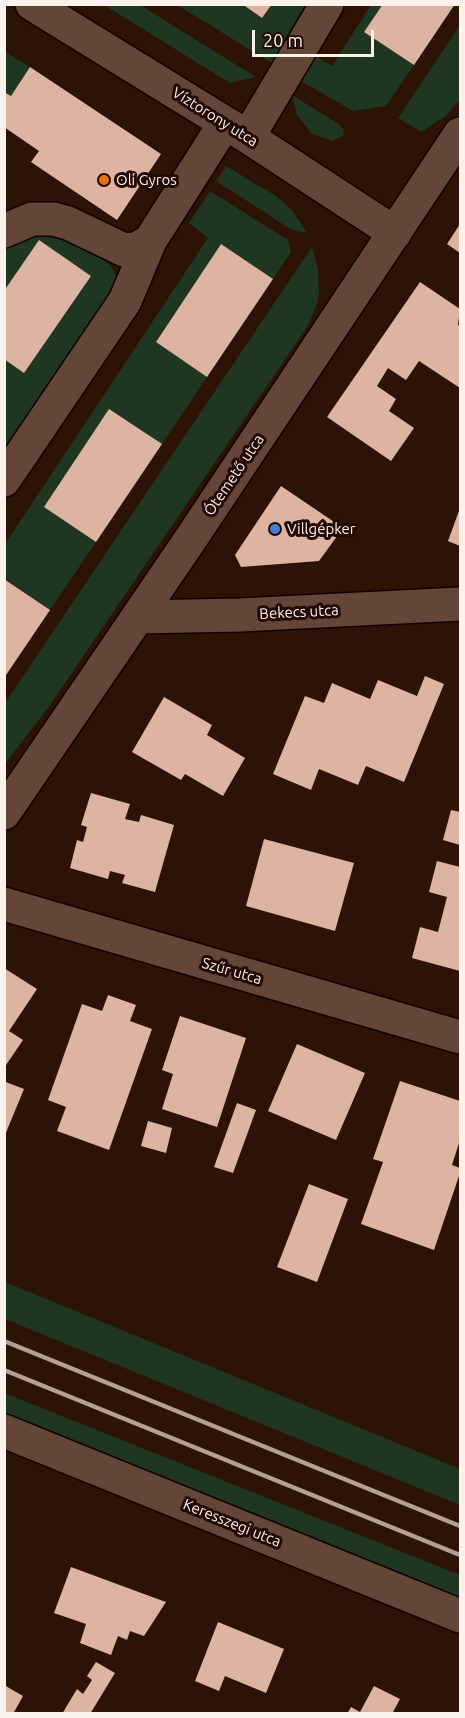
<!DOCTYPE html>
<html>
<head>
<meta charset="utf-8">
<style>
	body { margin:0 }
	#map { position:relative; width:465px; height:1718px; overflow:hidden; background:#2c1306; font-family:Ubuntu,sans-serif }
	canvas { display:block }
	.frame { position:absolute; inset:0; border:6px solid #fdf1ec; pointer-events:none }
	.scale { position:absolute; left:252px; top:30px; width:122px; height:27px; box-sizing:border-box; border:3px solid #fdf1ec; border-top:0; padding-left:8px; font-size:18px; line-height:21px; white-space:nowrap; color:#fdf1ec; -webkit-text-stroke:4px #220901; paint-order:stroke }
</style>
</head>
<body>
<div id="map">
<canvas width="465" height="1718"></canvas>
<div class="frame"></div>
<div class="scale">20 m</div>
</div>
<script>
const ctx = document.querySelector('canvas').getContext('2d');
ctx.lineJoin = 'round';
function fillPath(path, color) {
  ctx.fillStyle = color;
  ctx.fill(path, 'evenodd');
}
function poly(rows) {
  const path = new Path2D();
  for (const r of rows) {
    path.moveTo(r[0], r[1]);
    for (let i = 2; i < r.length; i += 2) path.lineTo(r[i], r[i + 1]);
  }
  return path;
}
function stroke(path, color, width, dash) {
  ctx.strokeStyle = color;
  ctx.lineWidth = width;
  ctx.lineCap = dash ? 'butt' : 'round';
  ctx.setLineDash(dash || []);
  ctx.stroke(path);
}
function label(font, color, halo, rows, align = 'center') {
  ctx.font = font + ' Ubuntu,sans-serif';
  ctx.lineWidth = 6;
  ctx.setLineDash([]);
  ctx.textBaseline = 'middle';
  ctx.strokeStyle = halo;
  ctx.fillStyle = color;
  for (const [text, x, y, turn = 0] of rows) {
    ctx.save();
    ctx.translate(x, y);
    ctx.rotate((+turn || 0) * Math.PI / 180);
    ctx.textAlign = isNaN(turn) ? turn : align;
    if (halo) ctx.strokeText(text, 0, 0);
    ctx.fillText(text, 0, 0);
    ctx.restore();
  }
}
fillPath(poly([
	[104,5,140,5,256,77,230,83],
	[177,5,242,5,262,18,272,5,305,5,272,63],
	[371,5,383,5,365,32,414,65,386,106,353,111,297,79,312,54,332,66],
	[460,25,460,99,446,116,421,132,398,118],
	[4,51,30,67,11,96,5,92],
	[292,95,340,125,344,130,343,136,332,141,311,133,297,115],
	[226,166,276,196,292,210,307,233,292,230,216,181],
	[210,191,288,240,291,252,273,279,221,244,156,341,207,377,162,444,45,507,96,542,50,610,5,579,5,544,208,238,189,223],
	[37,229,85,245,110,265,117,277,118,285,5,464,5,244],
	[312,247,318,269,319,292,317,304,307,327,50,705,5,764,5,703],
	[5,1282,460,1469,460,1505,5,1319],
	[4,1393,460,1575,460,1601,5,1415]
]), '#1f3720');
fillPath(poly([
	[242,4,272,4,262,18],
	[383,4,455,4,414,65,364,32],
	[30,67,161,154,117,220,31,162,39,151,4,127,4,92,11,96],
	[460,224,460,253,447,244],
	[39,240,91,276,24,373,4,359,4,291],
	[221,244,273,279,207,377,156,342],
	[420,282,460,309,458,325,460,326,460,388,419,361,406,380,388,368,377,386,396,399,389,411,414,428,391,461,327,417],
	[109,409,162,444,96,542,44,507],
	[281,486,343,528,319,561,241,567,235,555],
	[460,508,460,546,448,541],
	[4,579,50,610,4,678],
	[425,676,444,684,404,782,366,766,358,785,319,769,311,790,273,774,305,696,324,703,332,683,370,699,378,680,417,696],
	[164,697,212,725,207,735,245,758,223,796,185,774,181,780,132,752],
	[91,793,130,804,125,819,139,822,141,815,174,825,155,892,122,883,125,875,110,871,108,879,70,868,77,840,83,842,87,827,81,825],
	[451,810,460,812,460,845,443,840],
	[264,839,354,863,335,931,246,906],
	[437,861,460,867,460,971,412,958,420,927,438,932,447,897,429,892],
	[4,968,37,989,9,1031,23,1040,4,1068],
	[108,995,136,1005,130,1021,152,1029,109,1150,57,1131,66,1107,48,1100,82,1004,102,1011],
	[180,1016,246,1038,217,1127,162,1109,173,1074,162,1070],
	[297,1044,365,1073,336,1140,268,1111],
	[400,1081,460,1101,460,1140,452,1165,460,1168,460,1173,434,1250,361,1224,383,1162,373,1159],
	[6,1082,24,1089,5,1135,4,1086],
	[237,1103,256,1110,233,1173,214,1167],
	[148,1121,172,1128,166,1153,141,1146],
	[309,1184,348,1199,317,1282,277,1267],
	[71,1567,144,1594,166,1602,144,1636,130,1631,127,1640,118,1636,111,1655,80,1643,86,1624,54,1613],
	[218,1622,284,1649,266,1693,225,1676,219,1691,195,1681],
	[96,1662,115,1673,90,1714,62,1714,77,1689,83,1694,92,1680,87,1676],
	[4,1685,23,1696,13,1714,4,1714],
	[374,1686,400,1699,392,1714,347,1714,351,1707,360,1712]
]), '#ddb4a1');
const minor = poly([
	[32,4,248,137,395,233],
	[248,137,327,4],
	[4,231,32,219,53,219,68,223,124,250,136,249,150,241],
	[4,480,125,301,150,241,225,123],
	[138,617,240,615,460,604],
	[4,813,190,540,460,134],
	[4,904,460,1037],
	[4,1431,460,1616]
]);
stroke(minor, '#130100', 36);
stroke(minor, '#644638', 33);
stroke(poly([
	[4,1341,460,1526],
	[4,1370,460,1555]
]), '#b1a098', 4.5);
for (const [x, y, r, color] of [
	[104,180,6,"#e8710a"],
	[275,529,6,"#3f7fe0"]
]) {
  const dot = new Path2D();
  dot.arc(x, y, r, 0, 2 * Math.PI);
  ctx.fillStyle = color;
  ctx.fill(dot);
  stroke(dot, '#220901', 2);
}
label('15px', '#fdf1ec', '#220901', [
	["Víztorony utca",215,117,32],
	["Ótemető utca",234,475,-56],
	["Bekecs utca",299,612,-3],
	["Szűr utca",232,971,16],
	["Keresszegi utca",232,1523,22]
]);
label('15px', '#fdf1ec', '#220901', [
	["Oli Gyros",116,180],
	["Villgépker",287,529]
], 'left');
</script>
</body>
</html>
